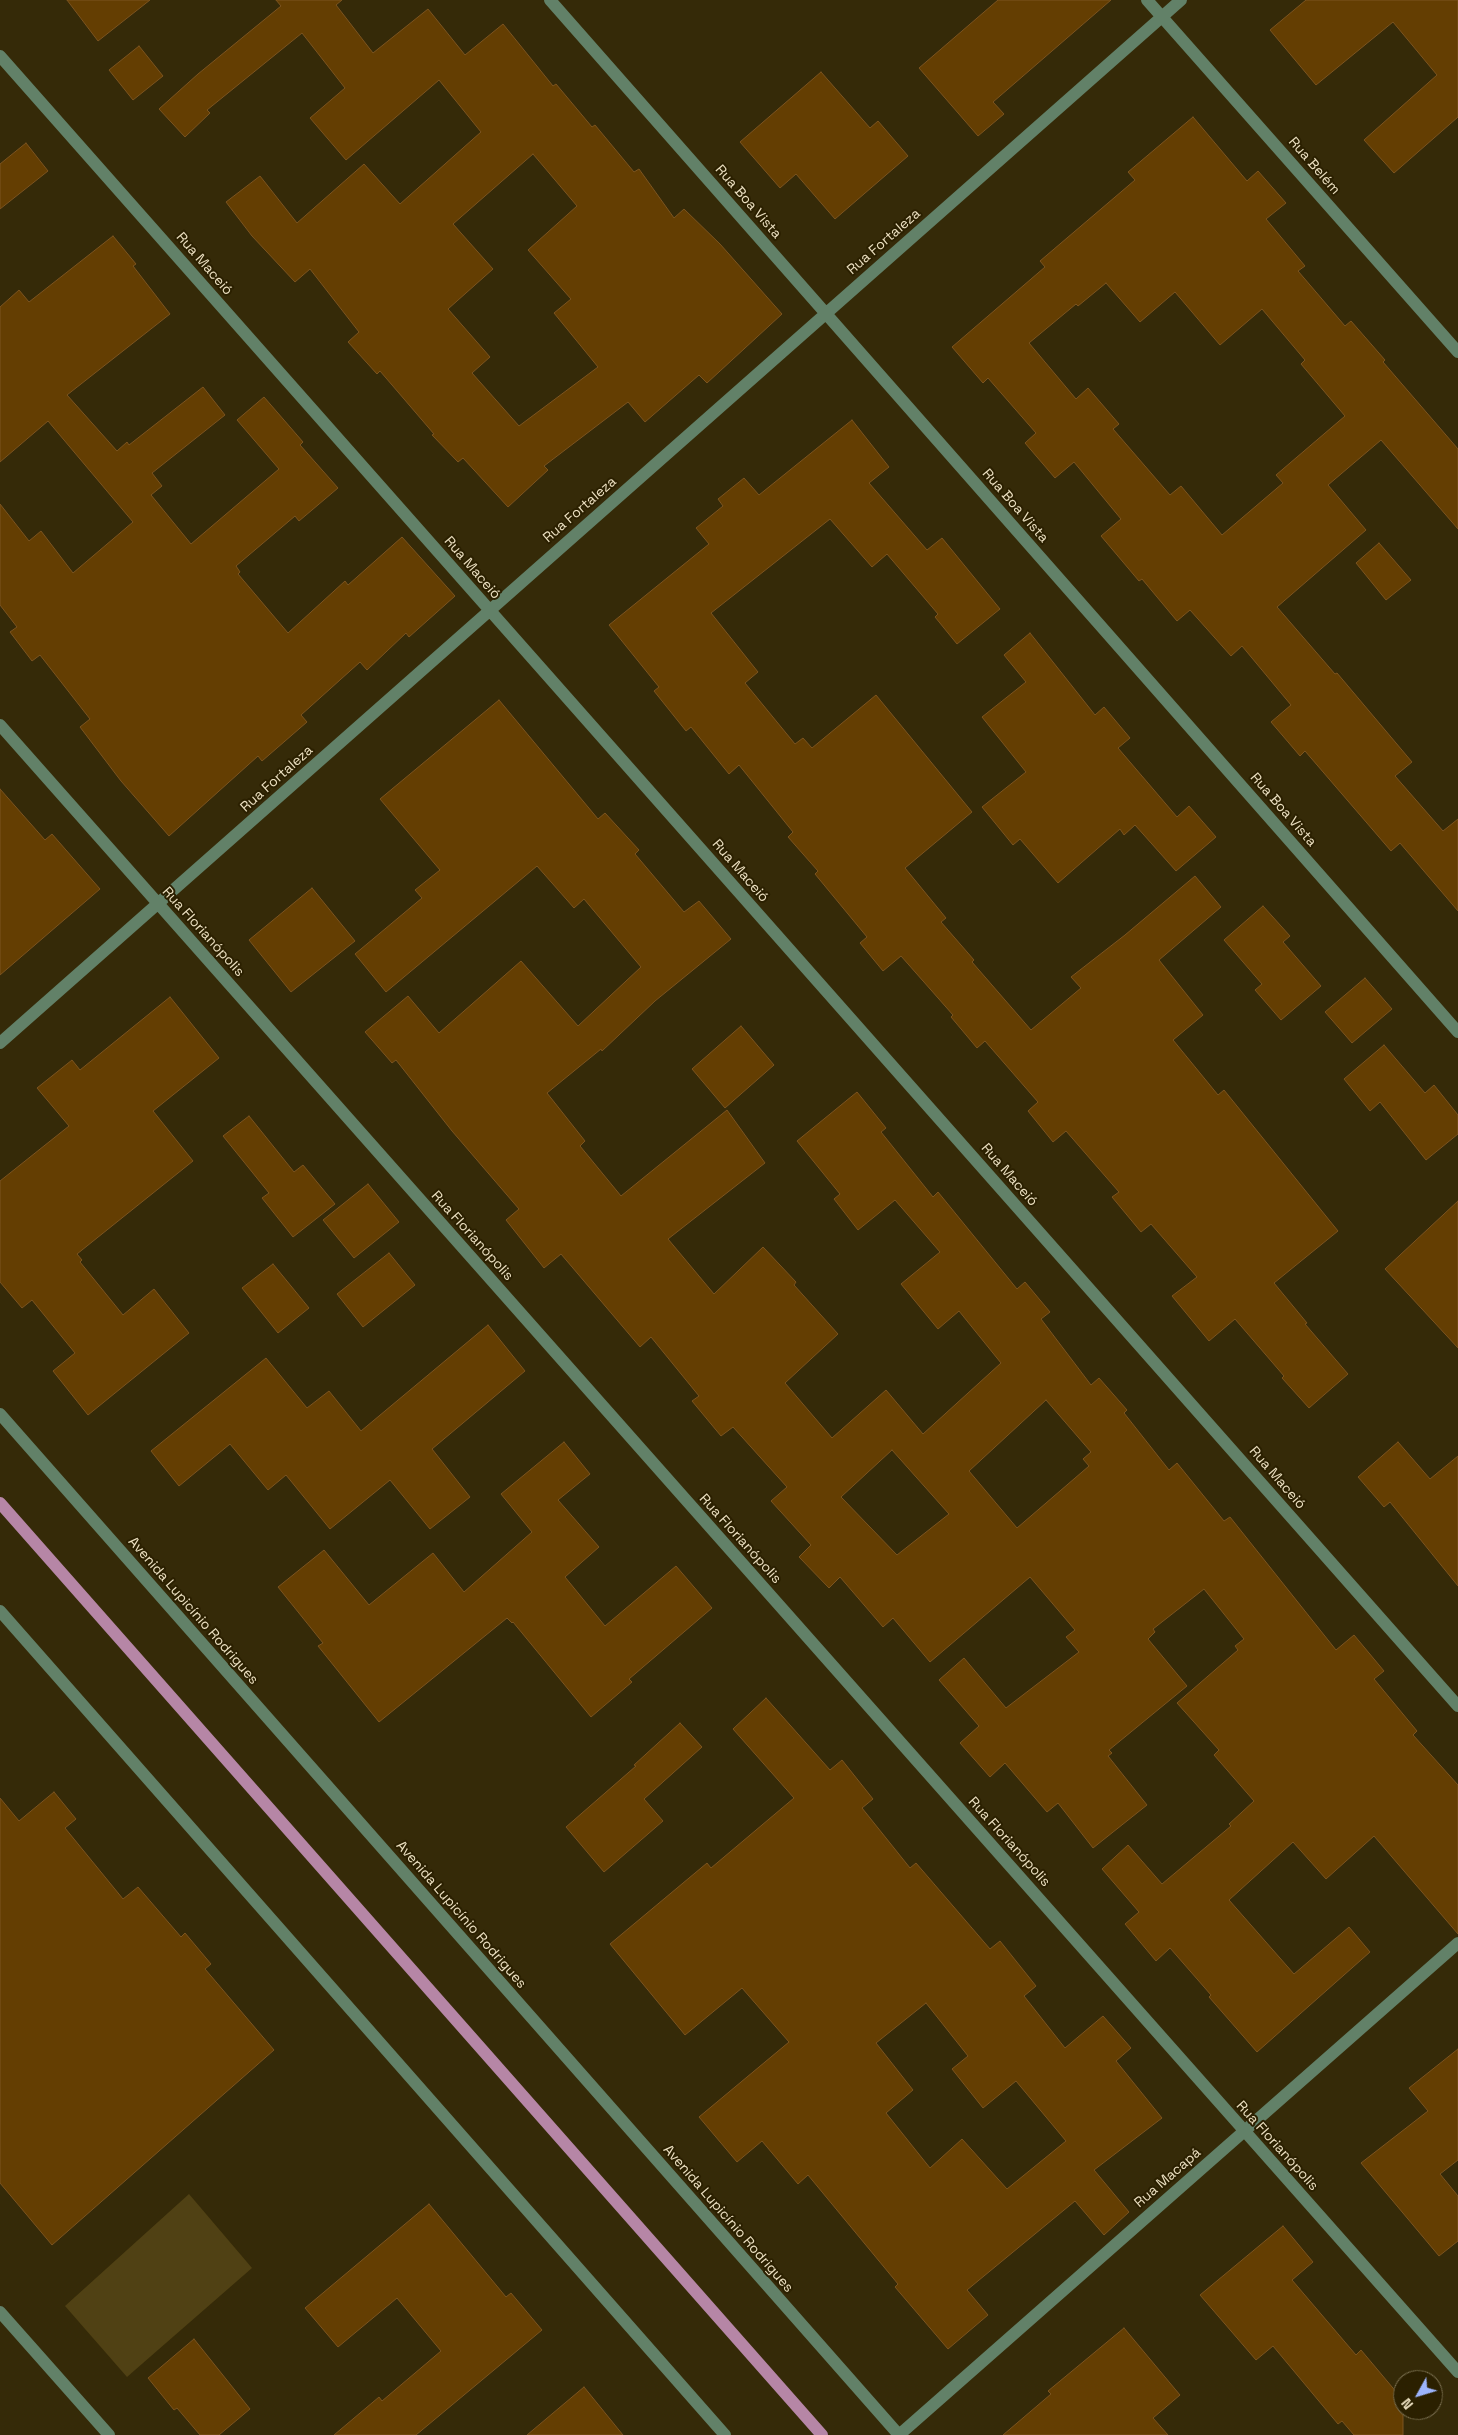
<!DOCTYPE html>
<html>
<head>
<meta charset="utf-8">
<style>
	body { margin:0 }
	#map { position:relative; width:1458px; height:2435px; overflow:hidden; background:#352a08; font-family:"Space Grotesk",sans-serif }
	canvas { display:block }
	.north { position:absolute; left:1393px; top:2370px; width:50px; height:50px; box-sizing:border-box; background:#2b2000; border:1px solid #786d4d; border-radius:50%; rotate:231deg; font-size:14px; font-weight:700; line-height:20px; text-align:center; color:#ece0c1 }
	.north::after { content:''; display:block; margin:auto; width:18px; height:22px; background:#9cb4fd; clip-path:polygon(50% 0,100% 100%,50% 72%,0 100%) }
</style>
</head>
<body>
<div id="map">
<canvas width="1458" height="2435"></canvas>
<div class="north">N</div>
</div>
<script>
const ctx = document.querySelector('canvas').getContext('2d');
ctx.lineJoin = 'round';
function fillPath(path, color) {
  ctx.fillStyle = color;
  ctx.fill(path, 'evenodd');
}
function poly(rows) {
  const path = new Path2D();
  for (const r of rows) {
    path.moveTo(r[0], r[1]);
    for (let i = 2; i < r.length; i += 2) path.lineTo(r[i], r[i + 1]);
  }
  return path;
}
function stroke(path, color, width, dash) {
  ctx.strokeStyle = color;
  ctx.lineWidth = width;
  ctx.lineCap = dash ? 'butt' : 'round';
  ctx.setLineDash(dash || []);
  ctx.stroke(path);
}
function label(font, color, halo, rows, align = 'center') {
  ctx.font = font + ' "Space Grotesk",sans-serif';
  ctx.lineWidth = 4;
  ctx.setLineDash([]);
  ctx.textBaseline = 'middle';
  ctx.strokeStyle = halo;
  ctx.fillStyle = color;
  for (const [text, x, y, turn = 0] of rows) {
    ctx.save();
    ctx.translate(x, y);
    ctx.rotate((+turn || 0) * Math.PI / 180);
    ctx.textAlign = isNaN(turn) ? turn : align;
    if (halo) ctx.strokeText(text, 0, 0);
    ctx.fillText(text, 0, 0);
    ctx.restore();
  }
}
fillPath(poly([
	[189,2194,252,2268,127,2377,65,2306]
]), '#504114');
stroke(poly([
	[0,1503,822,2435]
]), '#b686a6', 12);
const building = poly([
	[67,0,150,0,98,41,67,0],
	[276,0,342,0,336,5,373,53,428,9,465,55,503,24,553,86,556,84,592,127,595,125,634,172,639,169,674,218,684,209,720,244,782,314,707,383,699,375,645,422,628,402,544,466,548,470,508,507,463,458,458,462,432,435,434,434,380,371,377,374,348,342,359,332,310,269,295,282,252,236,226,202,260,176,297,223,364,164,400,204,481,132,439,80,346,160,310,118,345,88,302,33,207,110,210,113,185,137,159,109,198,74,281,6,276,0],
	[533,154,577,206,528,250,571,299,554,313,598,367,519,426,472,373,490,357,448,309,493,269,453,224,533,154],
	[998,0,1111,0,993,102,1004,114,978,136,919,68,998,0],
	[1306,0,1458,0,1458,117,1394,173,1364,140,1437,75,1393,22,1316,85,1270,30,1306,0],
	[139,46,163,76,133,100,109,70,139,46],
	[821,72,870,128,878,121,908,156,835,219,796,174,780,188,740,142,821,72],
	[1193,117,1247,181,1258,171,1286,203,1266,219,1305,266,1298,271,1345,326,1351,321,1385,360,1383,362,1458,449,1458,529,1381,440,1328,485,1366,530,1277,607,1335,674,1337,673,1412,762,1395,776,1443,831,1458,819,1458,911,1400,843,1391,851,1305,751,1300,756,1271,722,1291,705,1242,646,1231,656,1190,610,1177,621,1142,579,1139,581,1101,536,1121,519,1074,462,1055,478,1025,443,1036,433,988,378,983,383,952,347,1045,267,1040,261,1135,180,1128,172,1193,117],
	[1106,283,1140,322,1175,292,1220,345,1262,309,1305,360,1301,364,1345,416,1276,475,1283,483,1222,535,1181,486,1170,495,1113,429,1119,424,1088,388,1076,399,1029,343,1076,304,1078,306,1106,283],
	[26,143,48,171,0,209,0,164,26,143],
	[113,236,136,264,133,266,170,314,67,395,117,451,127,442,129,445,203,387,225,415,152,473,162,486,151,495,191,544,279,469,237,420,264,397,303,442,300,445,338,488,299,521,295,516,236,566,240,572,238,574,288,633,345,581,348,585,402,537,455,596,409,637,406,633,367,670,360,662,301,715,307,722,262,761,258,756,169,836,121,781,80,727,90,719,40,655,32,661,10,632,17,627,0,605,0,504,29,541,41,531,73,573,133,522,48,421,0,462,0,307,19,290,29,302,113,236],
	[852,420,889,467,869,483,927,550,942,538,1000,609,957,644,935,617,938,614,887,554,872,567,830,519,711,613,758,672,745,683,795,744,803,738,812,748,876,695,972,812,905,868,946,918,941,922,974,960,972,962,1031,1030,1081,988,1071,977,1125,935,1195,876,1221,907,1159,960,1203,1015,1173,1040,1218,1095,1224,1090,1338,1231,1274,1283,1307,1323,1305,1324,1348,1374,1309,1408,1282,1378,1284,1376,1235,1319,1209,1341,1172,1296,1197,1277,1151,1224,1141,1232,1112,1197,1119,1192,1066,1131,1053,1142,1028,1111,1038,1102,985,1041,977,1048,951,1017,953,1015,901,956,883,971,860,943,867,937,815,874,818,871,788,837,793,832,739,765,729,774,691,727,686,731,654,691,659,687,609,625,709,544,696,528,723,506,718,499,744,478,759,495,852,420],
	[1379,543,1411,580,1386,600,1356,563,1379,543],
	[1030,633,1095,715,1104,707,1130,738,1118,748,1177,817,1189,806,1216,837,1176,871,1135,825,1124,835,1120,829,1058,883,1020,839,1013,845,982,807,1026,772,982,717,1026,682,1004,655,1030,633],
	[499,700,598,819,605,813,639,850,635,854,684,912,699,901,731,939,655,1001,602,1051,601,1049,547,1093,585,1141,580,1146,621,1196,727,1110,765,1163,668,1239,714,1294,763,1247,796,1282,794,1285,838,1334,785,1383,832,1438,886,1390,923,1434,1001,1363,959,1311,938,1329,901,1284,940,1252,895,1200,858,1230,834,1199,840,1194,797,1141,857,1092,886,1128,881,1132,933,1197,938,1192,1017,1289,1025,1282,1050,1312,1041,1319,1091,1385,1099,1378,1127,1410,1124,1413,1169,1470,1177,1463,1224,1521,1230,1517,1336,1650,1354,1635,1384,1671,1374,1679,1417,1731,1413,1735,1458,1785,1458,1934,1374,1836,1326,1879,1293,1842,1229,1900,1294,1974,1349,1927,1370,1952,1257,2052,1209,1997,1211,1995,1170,1948,1156,1961,1125,1924,1139,1912,1102,1869,1128,1845,1162,1884,1231,1826,1229,1824,1254,1801,1214,1755,1219,1750,1177,1703,1238,1650,1235,1646,1244,1639,1204,1589,1153,1629,1155,1632,1148,1639,1187,1686,1109,1750,1112,1753,1108,1756,1147,1805,1093,1848,1058,1803,1047,1812,1005,1763,990,1777,960,1743,979,1726,939,1680,964,1658,1006,1708,1079,1652,1066,1637,1075,1630,1030,1577,930,1662,893,1618,883,1627,840,1577,829,1588,799,1557,811,1545,771,1501,787,1487,733,1427,721,1436,692,1401,699,1396,651,1337,640,1347,561,1254,544,1268,506,1220,519,1209,452,1131,396,1060,392,1063,365,1032,408,996,439,1033,521,961,578,1026,641,967,584,899,574,908,537,866,386,992,355,954,422,898,415,890,440,870,380,799,499,700],
	[1046,1400,1091,1452,1083,1459,1089,1466,1017,1528,969,1471,1046,1400],
	[892,1450,949,1514,897,1555,841,1497,892,1450],
	[0,789,45,840,52,834,100,889,0,975,0,789],
	[312,888,355,941,291,992,249,940,312,888],
	[1263,906,1290,936,1283,942,1321,986,1281,1020,1255,990,1262,984,1224,940,1263,906],
	[1365,978,1392,1009,1352,1043,1325,1012,1365,978],
	[170,997,219,1058,153,1111,193,1161,77,1254,82,1260,80,1262,123,1315,154,1289,189,1333,88,1415,53,1371,75,1353,32,1300,22,1308,0,1282,0,1181,69,1126,37,1088,72,1060,80,1070,170,997],
	[741,1026,774,1065,725,1108,692,1069,741,1026],
	[1384,1045,1425,1093,1434,1085,1458,1115,1458,1134,1426,1160,1380,1102,1370,1111,1344,1079,1384,1045],
	[249,1116,294,1172,303,1165,335,1204,293,1237,262,1198,269,1193,223,1136,249,1116],
	[368,1184,399,1222,354,1258,323,1220,368,1184],
	[1458,1201,1458,1348,1385,1269,1458,1201],
	[389,1253,415,1285,363,1327,337,1294,389,1253],
	[273,1264,309,1308,278,1333,242,1288,273,1264],
	[488,1325,525,1371,432,1449,470,1497,430,1529,390,1480,330,1529,286,1475,268,1490,230,1444,179,1486,151,1451,266,1358,307,1408,329,1391,361,1431,488,1325],
	[564,1442,590,1474,558,1500,599,1547,565,1577,605,1626,676,1566,712,1608,629,1679,632,1682,591,1717,513,1622,512,1623,507,1618,379,1722,318,1646,323,1643,278,1587,324,1550,369,1605,433,1553,464,1592,532,1532,501,1494,564,1442],
	[1398,1442,1430,1479,1458,1456,1458,1586,1390,1502,1384,1507,1358,1477,1398,1442],
	[766,1698,830,1770,842,1760,873,1799,862,1808,910,1868,916,1863,990,1949,1000,1941,1036,1986,1024,1996,1065,2048,1103,2016,1131,2048,1116,2061,1162,2118,1094,2170,1129,2212,1104,2235,1075,2201,967,2290,988,2315,948,2349,895,2287,898,2284,808,2175,798,2184,762,2141,737,2162,699,2117,789,2042,742,1988,685,2035,610,1944,707,1863,711,1868,794,1798,733,1729,766,1698],
	[926,2003,968,2056,952,2069,983,2108,1016,2081,1066,2141,1007,2189,962,2139,930,2168,886,2113,913,2090,876,2043,926,2003],
	[680,1723,702,1747,644,1799,663,1821,604,1872,566,1827,636,1766,634,1765,680,1723],
	[54,1792,76,1819,65,1828,123,1899,138,1887,181,1937,185,1933,211,1964,205,1969,274,2050,52,2245,0,2183,0,1798,19,1821,54,1792],
	[1458,2049,1458,2160,1440,2174,1458,2196,1458,2241,1439,2256,1361,2163,1428,2111,1409,2088,1458,2049],
	[429,2204,506,2297,511,2293,542,2330,416,2435,334,2435,379,2397,382,2401,441,2351,397,2298,338,2347,305,2308,429,2204],
	[1283,2226,1313,2262,1292,2280,1356,2355,1361,2350,1403,2400,1403,2435,1354,2435,1342,2421,1338,2424,1273,2346,1256,2360,1200,2295,1283,2226],
	[1124,2328,1180,2395,1153,2418,1168,2435,1003,2435,1051,2394,1048,2391,1124,2328],
	[194,2339,250,2409,219,2435,200,2435,177,2408,174,2410,148,2378,194,2339],
	[584,2387,623,2435,527,2435,584,2387]
]);
fillPath(building, '#643e02');
stroke(building, '#7c5420', 1);
stroke(poly([
	[550,0,1458,1032],
	[1147,0,1458,352],
	[0,56,1458,1706],
	[0,725,1458,2372],
	[0,1043,1181,0],
	[0,1414,899,2435],
	[0,1611,725,2435],
	[0,2312,109,2435],
	[899,2435,1458,1943]
]), '#628168', 12);
label('14px', '#ece0c1', '#2b2000', [
	["Rua Belém",1314,166,49],
	["Rua Boa Vista",748,202,49],
	["Rua Fortaleza",884,242,-41],
	["Rua Maceió",204,264,49],
	["Rua Boa Vista",1015,506,49],
	["Rua Fortaleza",580,510,-41],
	["Rua Maceió",472,568,49],
	["Rua Fortaleza",277,779,-42],
	["Rua Boa Vista",1283,810,49],
	["Rua Maceió",740,871,49],
	["Rua Florianópolis",203,932,48],
	["Rua Maceió",1009,1175,49],
	["Rua Florianópolis",472,1236,48],
	["Rua Maceió",1277,1478,49],
	["Rua Florianópolis",740,1539,48],
	["Avenida Lupicínio Rodrigues",193,1611,49],
	["Rua Florianópolis",1009,1842,48],
	["Avenida Lupicínio Rodrigues",461,1915,49],
	["Rua Florianópolis",1277,2146,48],
	["Rua Macapá",1168,2178,-41],
	["Avenida Lupicínio Rodrigues",728,2219,49]
]);
</script>
</body>
</html>
